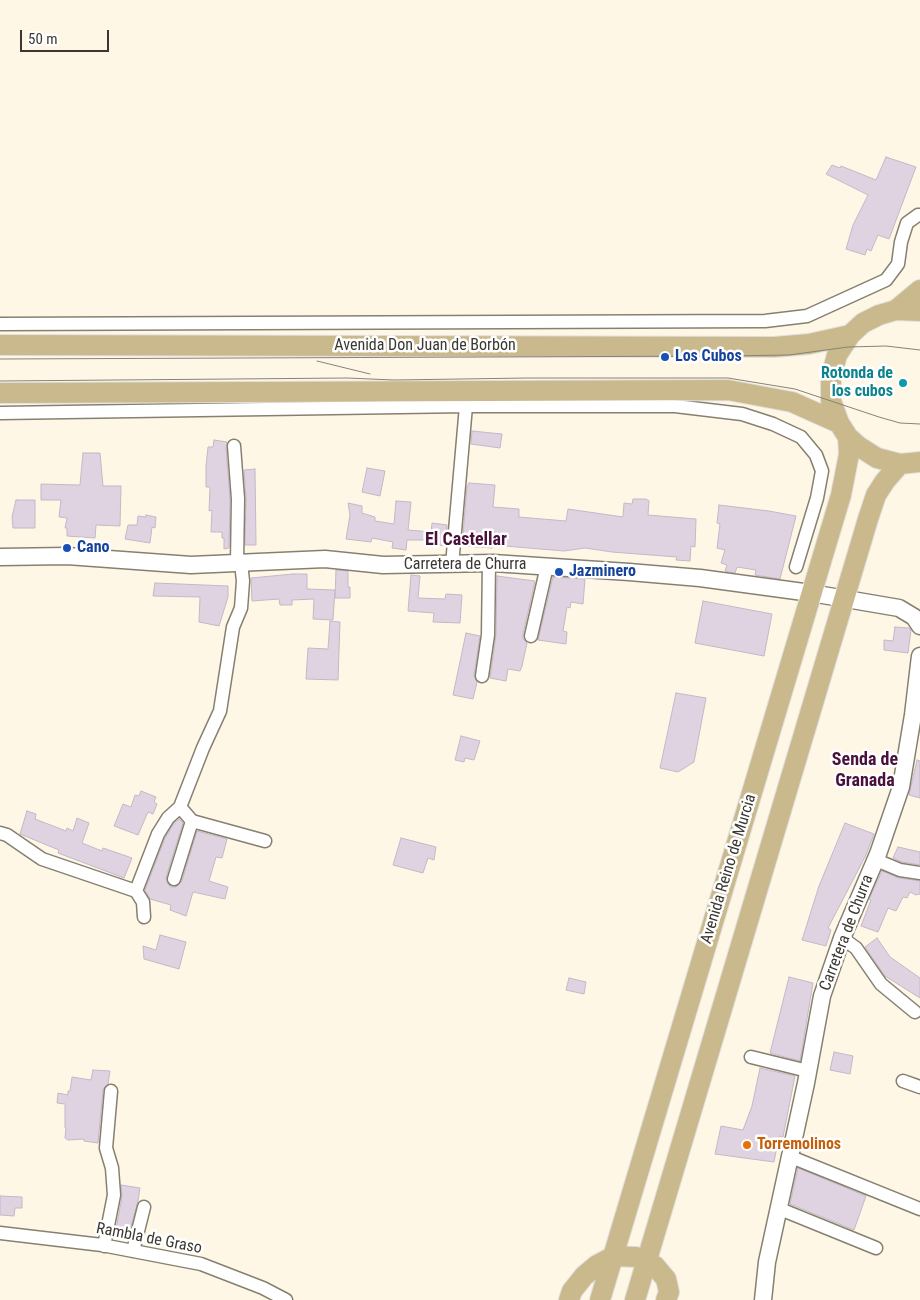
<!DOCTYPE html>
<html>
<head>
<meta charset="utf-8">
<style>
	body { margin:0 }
	#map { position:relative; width:920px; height:1300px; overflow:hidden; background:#fef7e6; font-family:"Roboto Condensed",sans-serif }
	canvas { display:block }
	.scale { position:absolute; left:20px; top:30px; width:89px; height:22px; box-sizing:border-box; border:2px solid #3a3831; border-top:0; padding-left:6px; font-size:15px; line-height:18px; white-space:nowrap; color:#3a3831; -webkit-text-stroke:4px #fff; paint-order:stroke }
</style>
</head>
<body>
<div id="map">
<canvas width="920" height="1300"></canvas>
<div class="scale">50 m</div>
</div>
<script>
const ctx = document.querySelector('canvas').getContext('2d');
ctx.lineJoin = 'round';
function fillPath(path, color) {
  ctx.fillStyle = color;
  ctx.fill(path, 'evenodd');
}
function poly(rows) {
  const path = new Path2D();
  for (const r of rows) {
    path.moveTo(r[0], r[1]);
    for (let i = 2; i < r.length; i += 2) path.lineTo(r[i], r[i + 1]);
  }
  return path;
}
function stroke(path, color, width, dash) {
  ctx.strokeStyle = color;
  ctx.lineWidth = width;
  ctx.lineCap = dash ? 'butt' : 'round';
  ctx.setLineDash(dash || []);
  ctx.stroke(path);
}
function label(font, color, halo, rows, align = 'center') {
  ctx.font = font + ' "Roboto Condensed",sans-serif';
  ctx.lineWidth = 5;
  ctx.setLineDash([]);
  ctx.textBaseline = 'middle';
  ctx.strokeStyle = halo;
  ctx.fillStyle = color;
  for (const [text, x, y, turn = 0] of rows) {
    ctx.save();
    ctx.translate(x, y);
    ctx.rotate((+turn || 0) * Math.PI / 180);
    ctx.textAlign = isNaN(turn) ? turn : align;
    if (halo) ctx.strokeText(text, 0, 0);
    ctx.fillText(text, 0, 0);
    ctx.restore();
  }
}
const building = poly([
	[886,157,916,167,889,239,878,235,871,251,867,249,865,255,846,249,853,225,868,195,826,174,832,165,840,168,841,166,876,180,886,157],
	[472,431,502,434,500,448,471,444,472,431],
	[214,440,227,442,226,447,230,499,229,548,224,549,224,538,222,538,222,532,211,532,212,510,209,511,210,487,206,487,206,466,208,447,213,447,214,440],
	[83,453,100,453,103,486,121,486,120,526,96,525,95,538,67,536,67,528,65,528,67,518,59,517,61,500,41,500,41,484,80,485,83,453],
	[367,468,385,471,380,496,362,492,367,468],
	[255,469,256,545,245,545,246,499,244,470,255,469],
	[469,483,495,485,493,507,519,509,519,517,566,521,568,509,623,517,624,503,632,504,633,499,646,499,649,501,648,515,696,519,695,547,691,546,690,561,676,560,677,557,612,552,585,548,564,551,493,545,492,548,462,546,467,487,469,483],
	[16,500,35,500,35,528,13,528,12,517,16,500],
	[396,501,411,502,408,530,431,532,432,523,447,525,445,546,430,544,430,540,407,540,406,550,392,548,393,542,372,538,371,542,346,539,350,515,348,503,362,506,362,513,375,517,375,521,394,524,396,501],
	[719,505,769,511,796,516,780,579,755,575,756,570,737,567,735,573,725,571,727,565,721,563,725,550,717,548,720,524,717,523,719,505],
	[146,515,156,517,155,528,152,527,150,543,125,539,128,525,137,525,138,516,146,517,146,515],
	[336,570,348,571,348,587,350,587,350,598,335,598,336,570],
	[293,574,307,574,307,589,335,590,333,620,313,619,314,599,292,600,292,605,280,605,279,599,252,601,251,578,293,574],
	[411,575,420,576,418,598,445,599,446,594,462,595,460,623,433,622,434,613,408,611,411,575],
	[497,576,535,581,523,634,523,639,527,643,522,666,520,671,508,669,506,681,490,678,496,635,497,576],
	[553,577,585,579,583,604,571,602,570,608,567,607,563,631,567,632,566,644,538,640,553,577],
	[155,583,228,586,228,597,219,626,199,622,200,597,153,596,155,583],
	[703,601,772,614,764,656,695,643,703,601],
	[330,621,340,622,338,680,306,679,308,648,328,649,330,621],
	[895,627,909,628,911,630,908,653,884,650,884,640,893,641,895,627],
	[466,633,480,636,474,675,477,682,473,699,453,695,466,633],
	[676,693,706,698,694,762,678,772,660,768,676,693],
	[461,736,480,741,474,760,465,758,464,762,455,760,461,736],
	[917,760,920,761,920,798,909,795,917,760],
	[141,791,156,797,154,802,157,804,153,814,148,812,138,835,114,826,123,804,131,807,135,795,139,796,141,791],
	[27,811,36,814,35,819,66,831,67,828,73,831,77,818,89,823,82,843,102,851,103,848,132,858,124,878,58,853,59,850,20,834,27,811],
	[179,819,183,823,166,877,168,884,171,887,176,887,182,881,197,831,227,839,222,858,216,857,209,881,228,887,225,899,193,892,186,916,170,910,171,905,150,899,145,890,165,838,174,823,179,819],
	[845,823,874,834,866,855,828,928,831,930,826,946,802,940,819,886,845,823],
	[401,838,436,847,434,860,428,858,423,873,393,865,401,838],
	[898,847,920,852,920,865,902,862,893,858,898,847],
	[882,871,899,878,920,881,920,894,916,895,910,892,907,898,903,897,896,911,888,908,878,932,861,926,871,900,869,899,882,871],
	[160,935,186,942,179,969,144,959,143,946,156,950,160,935],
	[877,938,890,957,920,978,920,998,885,976,865,947,877,938],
	[789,977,813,983,800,1061,770,1053,789,977],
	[569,978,586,982,584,994,566,990,569,978],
	[834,1052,853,1056,850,1074,830,1070,834,1052],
	[760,1068,795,1076,783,1137,779,1136,774,1162,715,1154,721,1126,743,1130,752,1106,760,1068],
	[93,1070,110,1071,108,1084,103,1090,98,1143,84,1141,84,1139,68,1140,65,1138,66,1128,65,1128,65,1104,57,1103,58,1093,68,1095,68,1091,70,1091,72,1077,91,1080,93,1070],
	[798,1168,866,1196,854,1230,790,1204,798,1168],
	[121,1185,140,1188,138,1201,128,1237,115,1234,122,1197,121,1185],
	[0,1196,22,1197,22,1208,15,1208,14,1216,0,1215,0,1196]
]);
fillPath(building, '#dfd3e2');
stroke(building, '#c4b8c6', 1);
const minor = poly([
	[0,324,765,321,807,316,886,280,898,264,901,242,907,223,918,215,920,215],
	[0,413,466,406,675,406,742,414,773,424,801,437,816,455,822,471,817,498,796,567],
	[234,446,238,499,237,563],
	[452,565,466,406],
	[531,636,547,566],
	[482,676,488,635,489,563],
	[180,807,192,821,265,841],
	[0,833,7,835,42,859,136,891,143,902,144,917],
	[876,860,900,870,920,873],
	[174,879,192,821],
	[136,891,158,834,168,818,180,807,203,748,220,711,233,627,241,608,243,581,241,563],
	[842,938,856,948,881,984,915,1012],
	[751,1057,808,1071],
	[903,1081,920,1087],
	[791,1157,920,1209],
	[780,1209,876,1248],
	[0,1233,102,1245,201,1264,263,1288,286,1300],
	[104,1246,114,1195,112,1168,106,1148,111,1091],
	[133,1251,144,1207]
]);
const tertiary = poly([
	[0,557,67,556,191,565,325,559,383,565,493,563,629,572,700,578,811,593,899,608,914,617,920,626],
	[763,1300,767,1262,806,1083,822,996,842,938,878,854,901,787,913,715,920,656]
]);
const primary = poly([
	[896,310,920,290],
	[920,311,896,310,879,315,863,323,850,335,837,355,831,377,831,401,839,423,848,437,858,446,877,458,900,464,920,462],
	[0,345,774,347,809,344,850,335],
	[0,393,728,390,792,402,839,423],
	[569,1300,572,1291,584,1276,597,1265,614,1256,636,1257,655,1266,666,1279,669,1292,666,1300],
	[600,1300,841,495,849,454,848,437],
	[635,1300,868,519,876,495,885,481,900,464]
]);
stroke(minor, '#868070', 15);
stroke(tertiary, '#868070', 19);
stroke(primary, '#dfdfde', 22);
stroke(minor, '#fff', 12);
stroke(tertiary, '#fff', 16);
stroke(primary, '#cab98c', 20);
stroke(poly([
	[0,359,724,356,789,355,848,347,886,346,920,350],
	[317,361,370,374],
	[0,381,347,378,394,380,527,378,728,378,795,389,879,417,900,423,920,424]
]), '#878378', 1);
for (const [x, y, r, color] of [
	[665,357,5,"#1a4fb4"],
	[903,383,5,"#0f9aa8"],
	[67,548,5,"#1a4fb4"],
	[559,572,5,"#1a4fb4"],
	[747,1145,5,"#e8710a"]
]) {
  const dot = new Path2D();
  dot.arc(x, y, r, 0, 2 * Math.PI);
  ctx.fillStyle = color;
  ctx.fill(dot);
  stroke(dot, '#fff', 2);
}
label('16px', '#3a3831', '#fff', [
	["Avenida Don Juan de Borbón",425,346],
	["Carretera de Churra",465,565],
	["Avenida Reino de Murcia",729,869,-73],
	["Carretera de Churra",847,933,-69],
	["Rambla de Graso",149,1239,11]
]);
label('bold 16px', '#164399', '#fff', [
	["Los Cubos",675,357],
	["Cano",77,548],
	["Jazminero",569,572]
], 'left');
label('bold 16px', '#0d838f', '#fff', [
	["Rotonda de",893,374],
	["los cubos",893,392]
], 'right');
label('bold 16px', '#c56008', '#fff', [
	["Torremolinos",757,1145]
], 'left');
label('bold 18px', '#48113c', '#fff', [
	["El Castellar",466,540],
	["Senda de",865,760],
	["Granada",865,781]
]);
</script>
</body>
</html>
